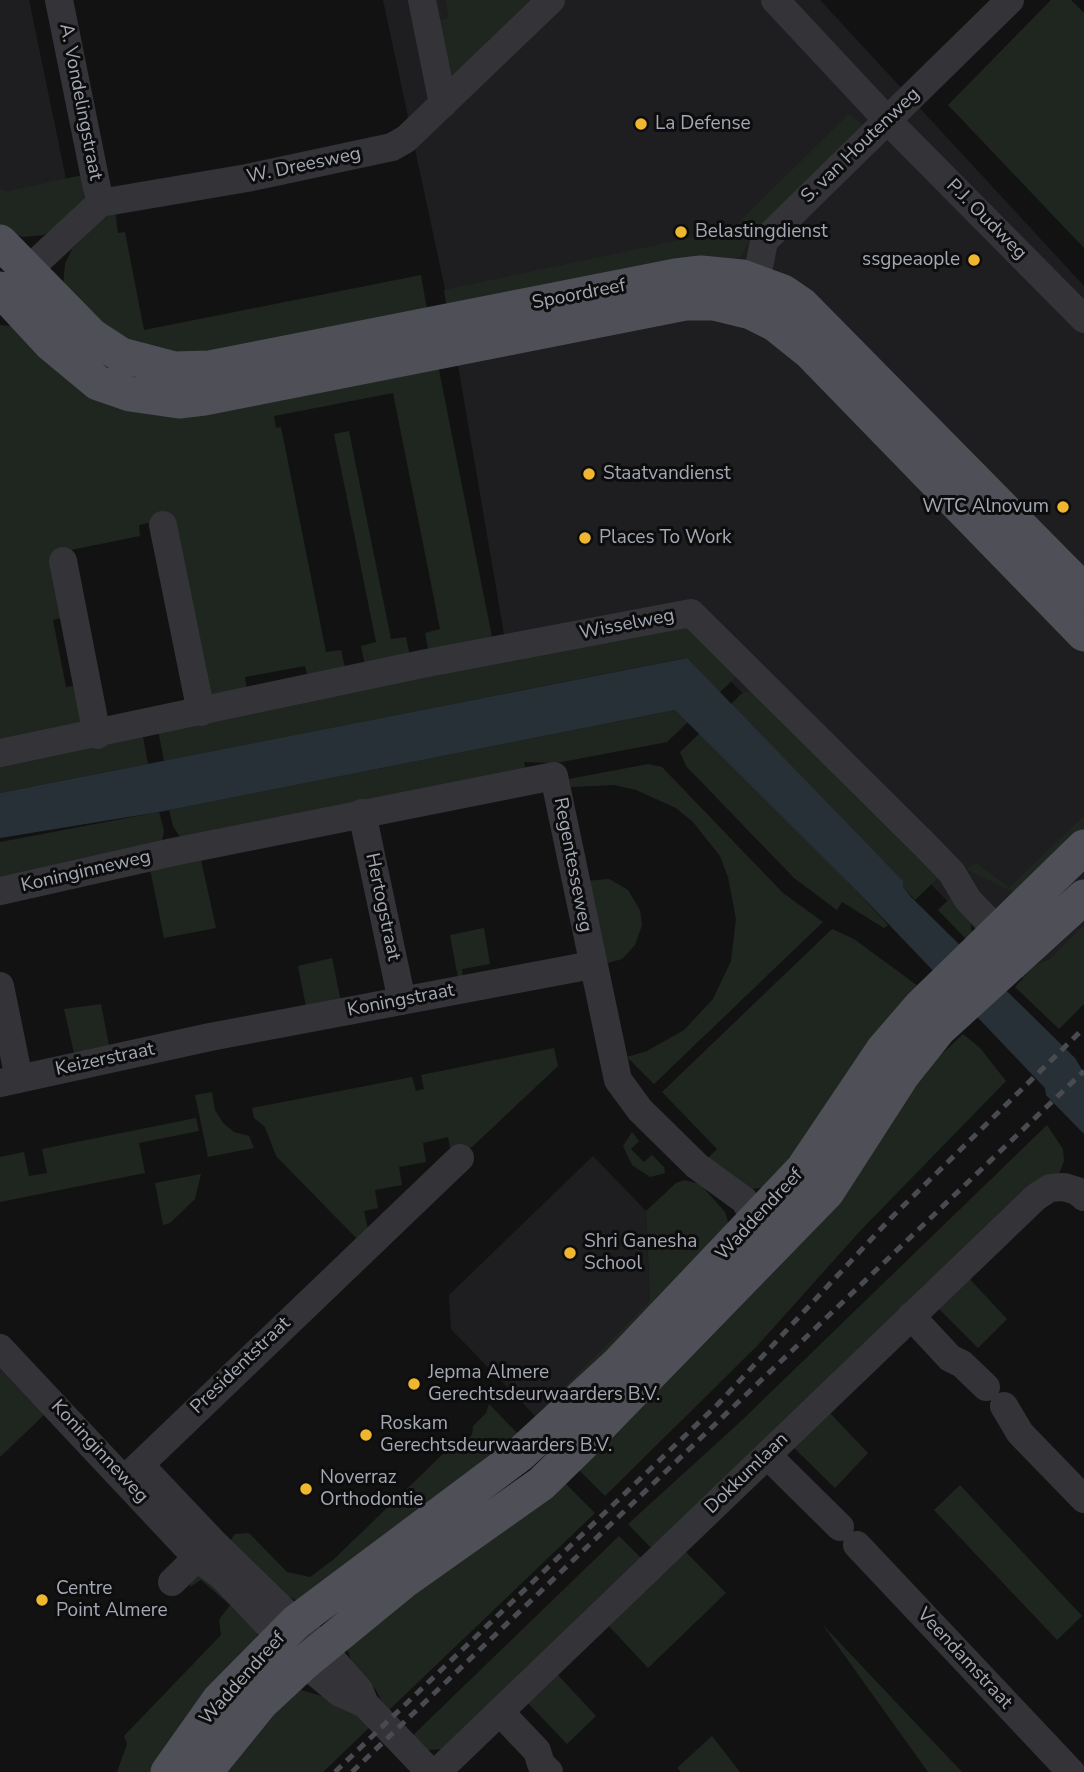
<!DOCTYPE html>
<html>
<head>
<meta charset="utf-8">
<style>
	body { margin:0 }
	canvas { display:block; background:#121213 }
</style>
</head>
<body>
<canvas width="1084" height="1772"></canvas>
<script>
const ctx = document.querySelector('canvas').getContext('2d');
ctx.lineJoin = 'round';
function fillPath(path, color) {
  ctx.fillStyle = color;
  ctx.fill(path, 'evenodd');
}
function poly(rows) {
  const path = new Path2D();
  for (const r of rows) {
    path.moveTo(r[0], r[1]);
    for (let i = 2; i < r.length; i += 2) path.lineTo(r[i], r[i + 1]);
  }
  return path;
}
function stroke(path, color, width, dash) {
  ctx.strokeStyle = color;
  ctx.lineWidth = width;
  ctx.lineCap = dash ? 'butt' : 'round';
  ctx.setLineDash(dash || []);
  ctx.stroke(path);
}
function label(font, color, halo, rows, align = 'center') {
  ctx.font = font + ' "Nunito Sans",sans-serif';
  ctx.lineWidth = 6;
  ctx.setLineDash([]);
  ctx.textBaseline = 'middle';
  ctx.strokeStyle = halo;
  ctx.fillStyle = color;
  for (const [text, x, y, turn = 0] of rows) {
    ctx.save();
    ctx.translate(x, y);
    ctx.rotate((+turn || 0) * Math.PI / 180);
    ctx.textAlign = isNaN(turn) ? turn : align;
    if (halo) ctx.strokeText(text, 0, 0);
    ctx.fillText(text, 0, 0);
    ctx.restore();
  }
}
fillPath(poly([
	[0,0,29,0,66,179,7,191,0,189],
	[383,0,820,0,1084,286,1084,950,1038,993,693,643,511,675,445,289],
	[593,1156,646,1211,650,1301,535,1416,451,1329,449,1295]
]), '#1e1e20');
fillPath(poly([
	[445,0,536,0,453,76,448,76,435,21,449,18],
	[1051,0,1071,0,1084,13,1084,248,948,105],
	[849,114,866,128,750,239,742,255,731,263,448,306,446,303,444,290,732,229],
	[83,175,84,200,54,230,43,235,23,237,0,228,0,189,7,191],
	[115,210,118,233,125,232,144,330,421,275,427,310,200,358,125,345,63,285,65,264,72,249,104,217],
	[0,325,11,326,90,389,438,365,493,642,429,653,425,633,440,629,393,393,274,416,276,428,281,427,326,652,341,650,346,672,308,679,305,666,245,677,247,691,208,699,169,519,139,525,140,536,66,551,68,616,53,620,66,687,82,685,82,730,0,746],
	[349,431,391,639,406,637,410,657,365,665,361,646,376,642,334,434],
	[687,625,739,674,719,693,686,658,164,761,158,730],
	[758,687,939,877,915,900,903,887,903,881,730,705,741,694],
	[675,710,688,722,667,742,556,763,524,762,526,775,184,843,173,826,169,810],
	[142,732,148,764,0,793,0,760],
	[700,733,857,891,888,925,884,928,842,902,837,910,794,878,686,766,680,752],
	[648,764,662,767,783,893,823,922,654,1084,627,1057,647,1051,684,1030,713,999,731,961,736,919,728,877,720,856,693,822,676,808,636,790,614,785,571,787,569,779],
	[159,812,164,830,161,848,0,880,0,842],
	[1084,816,1084,834,1017,894,967,869,976,863,1009,888],
	[201,860,216,928,164,938,150,869],
	[609,879,628,890,640,910,642,925,635,945,622,959,601,965,585,881],
	[952,896,969,913,972,933,966,939,938,910],
	[1084,925,1084,1004,1059,1029,1015,987,1034,966,1050,959],
	[484,928,490,964,462,969,463,977,458,978,450,935],
	[832,929,854,939,922,989,787,1172,764,1187,753,1189,741,1185,705,1161,717,1149,662,1092],
	[332,958,341,1002,306,1007,298,966],
	[101,1004,109,1045,74,1053,64,1009],
	[963,1034,980,1048,1006,1081,861,1230,757,1346,605,1496,577,1468,928,1067],
	[554,1048,558,1066,472,1147,451,1152,448,1137,423,1143,426,1162,399,1167,402,1185,375,1190,378,1208,364,1211,369,1235,362,1244,276,1156,265,1127,254,1118,252,1108,412,1077,416,1091,424,1089,421,1075],
	[212,1092,215,1110,223,1123,234,1132,249,1136,254,1148,208,1157,195,1095],
	[196,1118,199,1131,139,1143,145,1173,0,1202,0,1157,24,1152,29,1176,47,1173,42,1149],
	[1047,1125,1063,1149,1064,1161,1057,1179,656,1553,628,1524,739,1423],
	[632,1132,639,1141,631,1149,644,1162,652,1155,664,1167,665,1173,650,1177,632,1165,623,1146],
	[201,1174,195,1199,170,1223,163,1225,155,1183],
	[684,1180,700,1184,725,1212,728,1222,725,1238,537,1419,535,1416,650,1301,646,1211,676,1183],
	[966,1275,1007,1319,978,1348,936,1306],
	[0,1369,44,1415,0,1457],
	[489,1404,518,1434,297,1601,271,1587,230,1541,235,1534,249,1533,287,1572,310,1577,333,1560,443,1454,456,1452,472,1435,473,1426,486,1413],
	[828,1411,868,1453,835,1488,792,1446],
	[564,1482,595,1513,387,1712,376,1690,353,1666,347,1648,355,1637],
	[960,1485,1082,1616,1057,1640,934,1510],
	[619,1536,643,1560,450,1749,422,1750,409,1739],
	[685,1551,726,1593,648,1668,607,1624],
	[200,1574,210,1578,257,1631,257,1642,151,1772,117,1772,127,1744,124,1736,221,1635,219,1620,230,1605,201,1580,190,1587,191,1576],
	[822,1624,962,1772,928,1772],
	[556,1673,596,1716,567,1744,527,1702],
	[301,1690,349,1704,371,1726,323,1772,220,1772,289,1696],
	[712,1736,740,1772,681,1772,677,1768]
]), '#1e261f');
fillPath(poly([
	[687,658,903,881,903,887,911,897,1075,1058,1084,1073,1084,1134,1046,1095,1045,1088,857,891,675,710,159,812,0,838,0,793]
]), '#283037');
stroke(poly([
	[59,0,100,203],
	[422,0,443,104],
	[775,0,888,121,1084,319],
	[12,285,100,203,247,178,392,147,406,139,551,0],
	[752,303,764,241,1010,0],
	[163,525,201,712],
	[63,561,97,735],
	[0,753,422,664,691,613,926,846,952,873,968,900,997,930,1016,942],
	[362,813,402,1001],
	[0,891,173,852,554,776,618,1080,640,1110,697,1166,744,1200,766,1235],
	[0,986,19,1079],
	[0,1083,210,1037,592,965],
	[911,1316,950,1358,962,1364,986,1387],
	[0,1348,197,1558,222,1576,304,1663,340,1693,365,1704],
	[1004,1406,1020,1433,1084,1499],
	[767,1455,840,1527],
	[140,1465,213,1542,322,1648,359,1690,365,1704,430,1772],
	[125,1479,460,1158],
	[857,1545,1071,1772],
	[172,1582,211,1544],
	[500,1712,537,1751,541,1764,549,1772],
	[437,1772,1036,1197,1050,1188,1064,1187,1077,1191,1084,1197]
]), '#333338', 28);
stroke(poly([
	[0,242,92,336,121,355,174,369,210,368,676,276,701,273,742,277,783,292,802,305,1084,591],
	[0,289,51,344,98,383,130,394,179,401,204,398,685,303,714,303,751,312,775,324,810,352,1084,634],
	[168,1772,219,1700,296,1622,519,1455,617,1365,803,1169,883,1050,921,1006,1084,847],
	[205,1772,261,1703,304,1663,404,1581,541,1484,580,1446,827,1192,903,1074,939,1029,1084,897]
]), '#4f5057', 35);
stroke(poly([
	[335,1772,718,1404,891,1218,1084,1028],
	[352,1772,1084,1071]
]), '#4a4b51', 5, [9, 7]);
for (const [x, y, r, color] of [
	[641,124,7,"#eeb72f"],
	[681,232,7,"#eeb72f"],
	[974,260,7,"#eeb72f"],
	[589,474,7,"#eeb72f"],
	[1063,507,7,"#eeb72f"],
	[585,538,7,"#eeb72f"],
	[570,1253,7,"#eeb72f"],
	[414,1384,7,"#eeb72f"],
	[366,1435,7,"#eeb72f"],
	[306,1489,7,"#eeb72f"],
	[42,1600,7,"#eeb72f"]
]) {
  const dot = new Path2D();
  dot.arc(x, y, r, 0, 2 * Math.PI);
  ctx.fillStyle = color;
  ctx.fill(dot);
  stroke(dot, '#0d0d0e', 2.5);
}
label('19px', '#a3a8b4', '#0d0d0e', [
	["A. Vondelingstraat",80,102,79],
	["S. van Houtenweg",861,146,-44],
	["W. Dreesweg",304,166,-12],
	["P.J. Oudweg",986,220,45],
	["Spoordreef",579,295,-11],
	["Wisselweg",627,625,-11],
	["Regentesseweg",572,865,79],
	["Koninginneweg",86,872,-13],
	["Hertogstraat",382,907,78],
	["Koningstraat",401,1001,-11],
	["Keizerstraat",105,1060,-12],
	["Waddendreef",760,1215,-47],
	["Presidentstraat",241,1366,-44],
	["Koninginneweg",99,1452,47],
	["Dokkumlaan",747,1474,-44],
	["Veendamstraat",964,1659,47],
	["Waddendreef",243,1679,-48]
]);
label('19px', '#a3a8b4', '#0d0d0e', [
	["La Defense",655,124],
	["Belastingdienst",695,232],
	["ssgpeaople",960,260,"right"],
	["Staatvandienst",603,474],
	["WTC Alnovum",1049,507,"right"],
	["Places To Work",599,538],
	["Shri Ganesha",584,1242],
	["School",584,1264],
	["Jepma Almere",428,1373],
	["Gerechtsdeurwaarders B.V.",428,1395],
	["Roskam",380,1424],
	["Gerechtsdeurwaarders B.V.",380,1446],
	["Noverraz",320,1478],
	["Orthodontie",320,1500],
	["Centre",56,1589],
	["Point Almere",56,1611]
], 'left');
</script>
</body>
</html>
